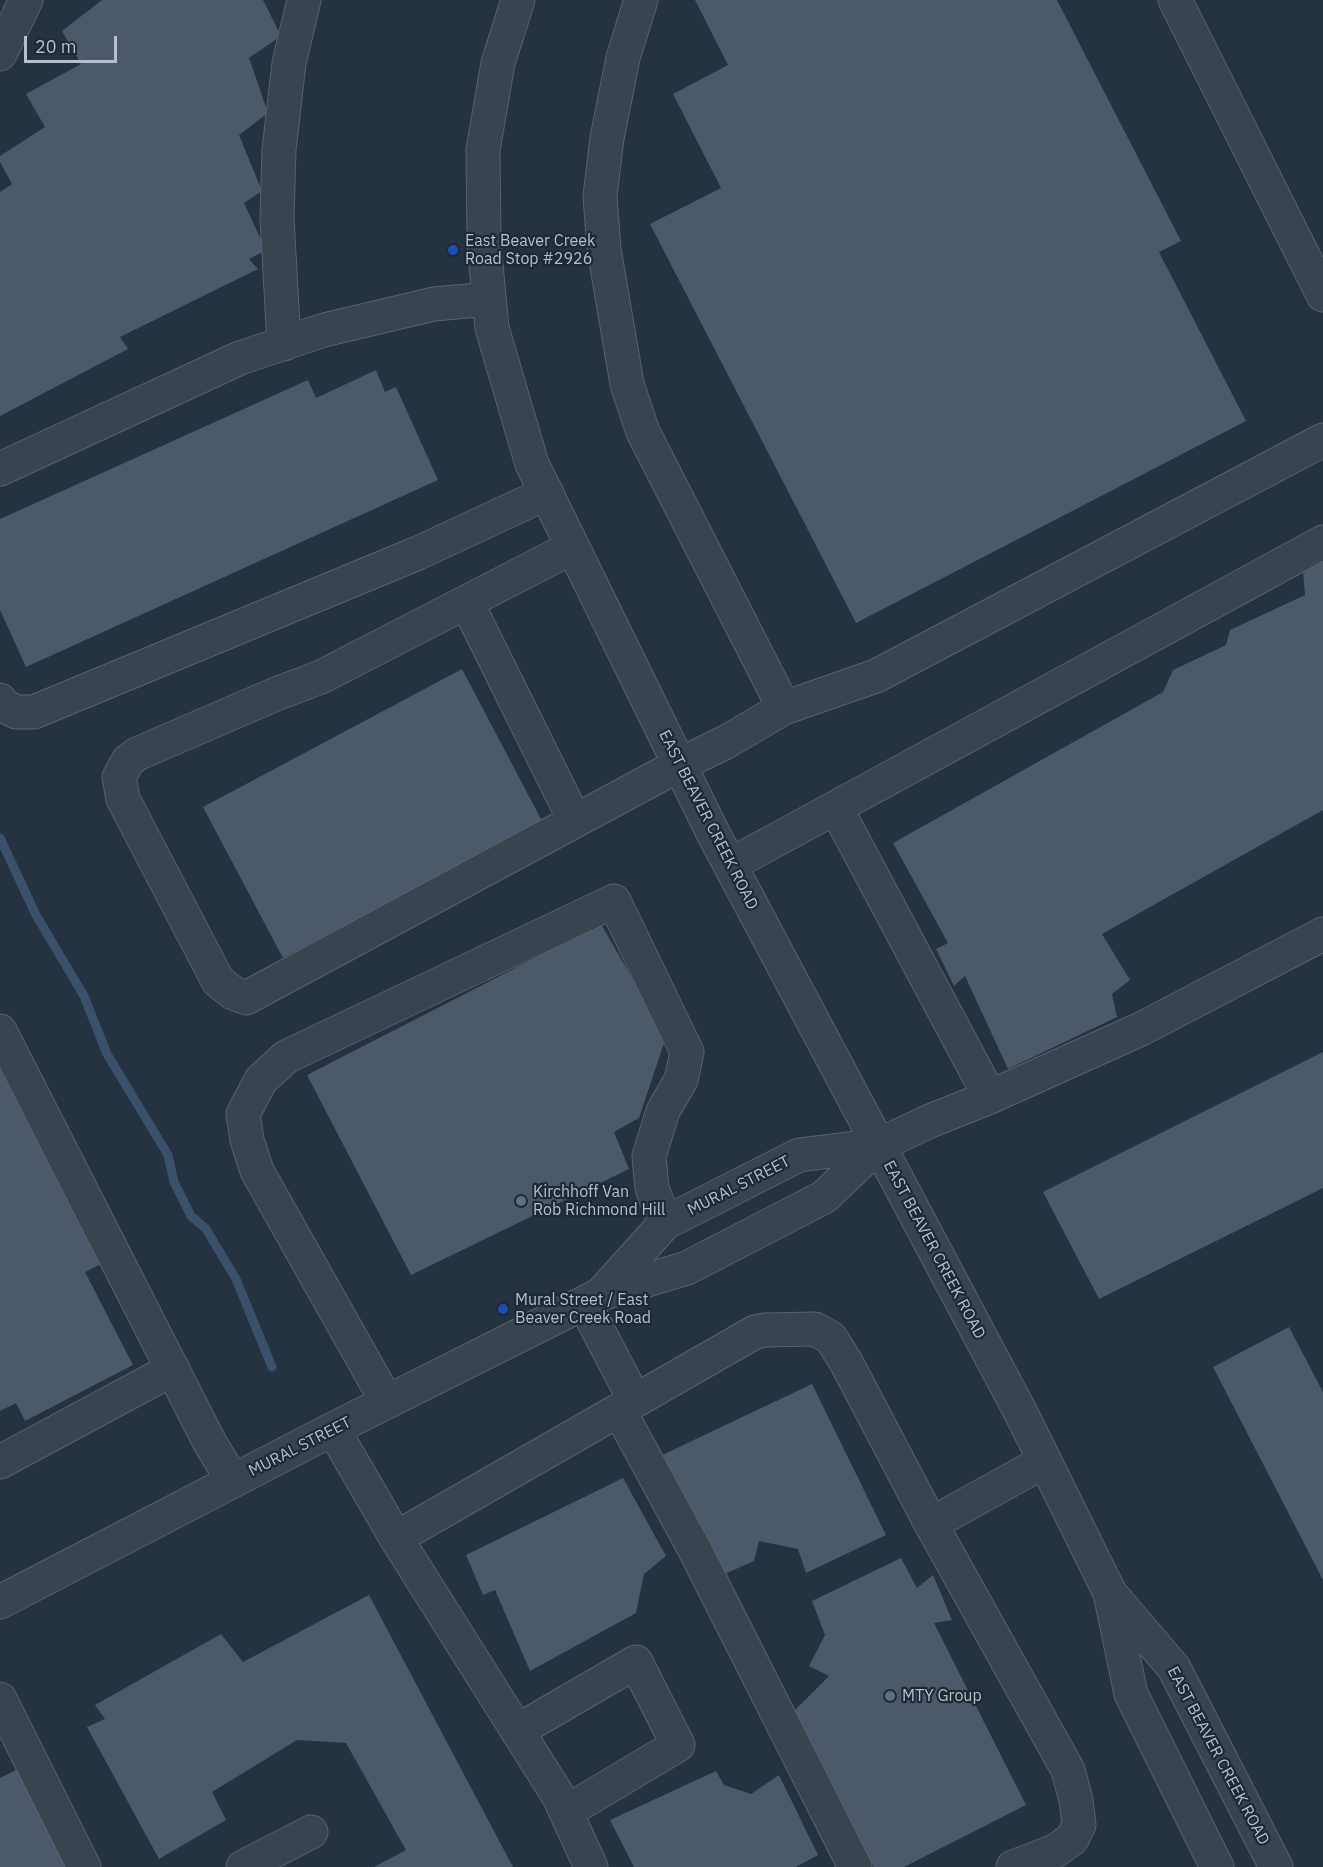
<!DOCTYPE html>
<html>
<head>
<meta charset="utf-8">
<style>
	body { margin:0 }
	#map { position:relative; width:1323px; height:1867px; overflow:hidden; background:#253241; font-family:"IBM Plex Sans",sans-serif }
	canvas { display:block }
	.scale { position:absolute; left:24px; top:36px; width:93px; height:27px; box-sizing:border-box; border:3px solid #b6bfcb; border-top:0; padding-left:8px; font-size:18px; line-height:21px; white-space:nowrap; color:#b6bfcb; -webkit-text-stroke:4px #1e2936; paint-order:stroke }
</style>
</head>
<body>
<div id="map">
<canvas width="1323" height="1867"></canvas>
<div class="scale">20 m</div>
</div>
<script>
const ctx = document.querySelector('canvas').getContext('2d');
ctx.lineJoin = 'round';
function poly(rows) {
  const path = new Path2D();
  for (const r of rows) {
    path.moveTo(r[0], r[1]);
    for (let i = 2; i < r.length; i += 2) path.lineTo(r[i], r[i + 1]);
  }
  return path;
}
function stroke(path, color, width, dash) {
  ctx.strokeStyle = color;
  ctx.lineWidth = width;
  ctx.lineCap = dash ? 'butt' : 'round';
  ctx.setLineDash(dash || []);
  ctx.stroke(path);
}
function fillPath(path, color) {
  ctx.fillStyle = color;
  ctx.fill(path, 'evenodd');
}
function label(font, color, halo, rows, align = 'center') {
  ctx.font = font + ' "IBM Plex Sans",sans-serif';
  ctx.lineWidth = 4.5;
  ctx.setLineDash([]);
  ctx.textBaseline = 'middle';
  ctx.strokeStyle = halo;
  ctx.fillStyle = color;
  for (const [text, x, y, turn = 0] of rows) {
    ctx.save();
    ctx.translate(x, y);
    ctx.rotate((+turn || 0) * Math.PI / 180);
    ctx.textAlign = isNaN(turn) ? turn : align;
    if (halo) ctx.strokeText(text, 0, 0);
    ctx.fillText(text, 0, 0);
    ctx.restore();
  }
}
stroke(poly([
	[0,838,36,915,84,996,107,1054,168,1155,174,1182,191,1216,206,1229,236,1279,272,1367]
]), '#3b506a', 9);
fillPath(poly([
	[102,0,263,0,281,36,249,58,268,113,239,135,262,191,244,203,266,250,249,259,258,269,120,337,128,349,0,416,0,192,12,184,0,162,0,156,45,127,26,94,81,64,62,31],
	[695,0,1057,0,1181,241,1159,252,1246,421,856,623,650,224,721,188,673,94,728,65],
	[376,370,385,392,396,387,438,480,26,667,0,610,0,519,308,380,316,398],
	[1323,560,1323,810,1102,934,1130,980,1112,994,1117,1017,1008,1069,965,976,954,986,936,949,948,943,893,843,1163,692,1173,670,1226,645,1230,630,1305,595,1303,571],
	[462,669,542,821,283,958,203,807],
	[601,924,666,1037,639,1118,614,1132,629,1169,411,1275,307,1075],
	[1323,1052,1323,1188,1099,1299,1043,1192],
	[0,1069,101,1264,85,1272,133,1365,25,1421,16,1403,0,1411],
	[1289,1327,1323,1392,1323,1580,1213,1367],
	[812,1384,886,1535,806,1573,798,1549,759,1541,754,1561,720,1576,658,1457],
	[623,1478,666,1556,644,1574,636,1613,530,1671,495,1590,483,1595,466,1555],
	[901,1558,917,1588,933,1575,952,1620,934,1623,1026,1805,904,1867,874,1867,789,1716,829,1676,809,1666,825,1635,812,1601],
	[369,1595,513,1867,374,1867,406,1850,346,1743,297,1740,212,1792,226,1820,159,1859,87,1727,105,1719,95,1705,221,1634,243,1662],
	[22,1767,67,1867,0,1867,0,1778],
	[716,1771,724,1785,751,1794,779,1775,818,1855,796,1867,634,1867,610,1820]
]), '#4b596a');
const minor = poly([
	[518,0,498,63,483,150,484,244,492,328,532,464,713,833,1021,1413,1110,1593,1174,1668,1276,1867],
	[641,0,623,58,607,138,600,196,604,249,627,384,643,432,784,708],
	[1175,0,1323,295],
	[0,54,26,0],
	[284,344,277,218,279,150,289,63,304,0],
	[0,469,240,358,324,330,434,304,489,299],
	[573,547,321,677,276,694,137,754,128,761,119,777,123,799,218,981,233,993,246,998,679,765,726,742,784,708,876,676,1323,440],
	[467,603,575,821],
	[0,700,3,705,16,712,34,712,418,553,547,493],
	[836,808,990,1097],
	[730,865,1323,542],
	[0,1031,210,1443,233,1481],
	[602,1293,665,1223,799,1155,879,1145,930,1121,990,1097,1141,1029,1323,934],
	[584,1303,635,1401],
	[387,1402,257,1171,247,1140,243,1114,261,1080,286,1057,614,901,687,1052,681,1080,663,1111,649,1156,652,1188,665,1223],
	[619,1410,697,1554,855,1867],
	[333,1429,396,1538,755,1332,765,1330,815,1329,831,1338,846,1362,931,1524,1068,1770,1076,1800,1079,1825,1072,1839,1055,1851,1013,1867],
	[0,1462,173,1369],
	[931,1524,1045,1461],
	[396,1538,559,1797,591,1867],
	[1111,1598,1131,1694,1217,1867],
	[0,1602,333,1429,584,1303,601,1294,687,1268,824,1197,879,1145],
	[0,1699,84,1867],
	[517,1731,636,1662,678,1745,566,1812],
	[243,1867,311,1832]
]);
stroke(minor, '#57626e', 35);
stroke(minor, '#3a4451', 33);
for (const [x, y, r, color] of [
	[453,250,6,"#1a4fb4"],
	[521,1201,6,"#5c6f8a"],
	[503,1309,6,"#1a4fb4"],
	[890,1696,6,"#5c6f8a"]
]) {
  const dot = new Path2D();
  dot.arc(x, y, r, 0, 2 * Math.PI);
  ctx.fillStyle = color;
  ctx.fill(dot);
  stroke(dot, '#1e2936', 2);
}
label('16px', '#b6bfcb', '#1e2936', [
	["East Beaver Creek",465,241],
	["Road Stop #2926",465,259],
	["Kirchhoff Van",533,1192],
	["Rob Richmond Hill",533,1210],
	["Mural Street / East",515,1300],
	["Beaver Creek Road",515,1318],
	["MTY Group",902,1696]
], 'left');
label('16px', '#b6bfcb', '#1e2936', [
	["EAST BEAVER CREEK ROAD",708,820,63],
	["MURAL STREET",739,1186,-27],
	["EAST BEAVER CREEK ROAD",934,1250,62],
	["MURAL STREET",300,1447,-27],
	["EAST BEAVER CREEK ROAD",1218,1756,62]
]);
</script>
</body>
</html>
